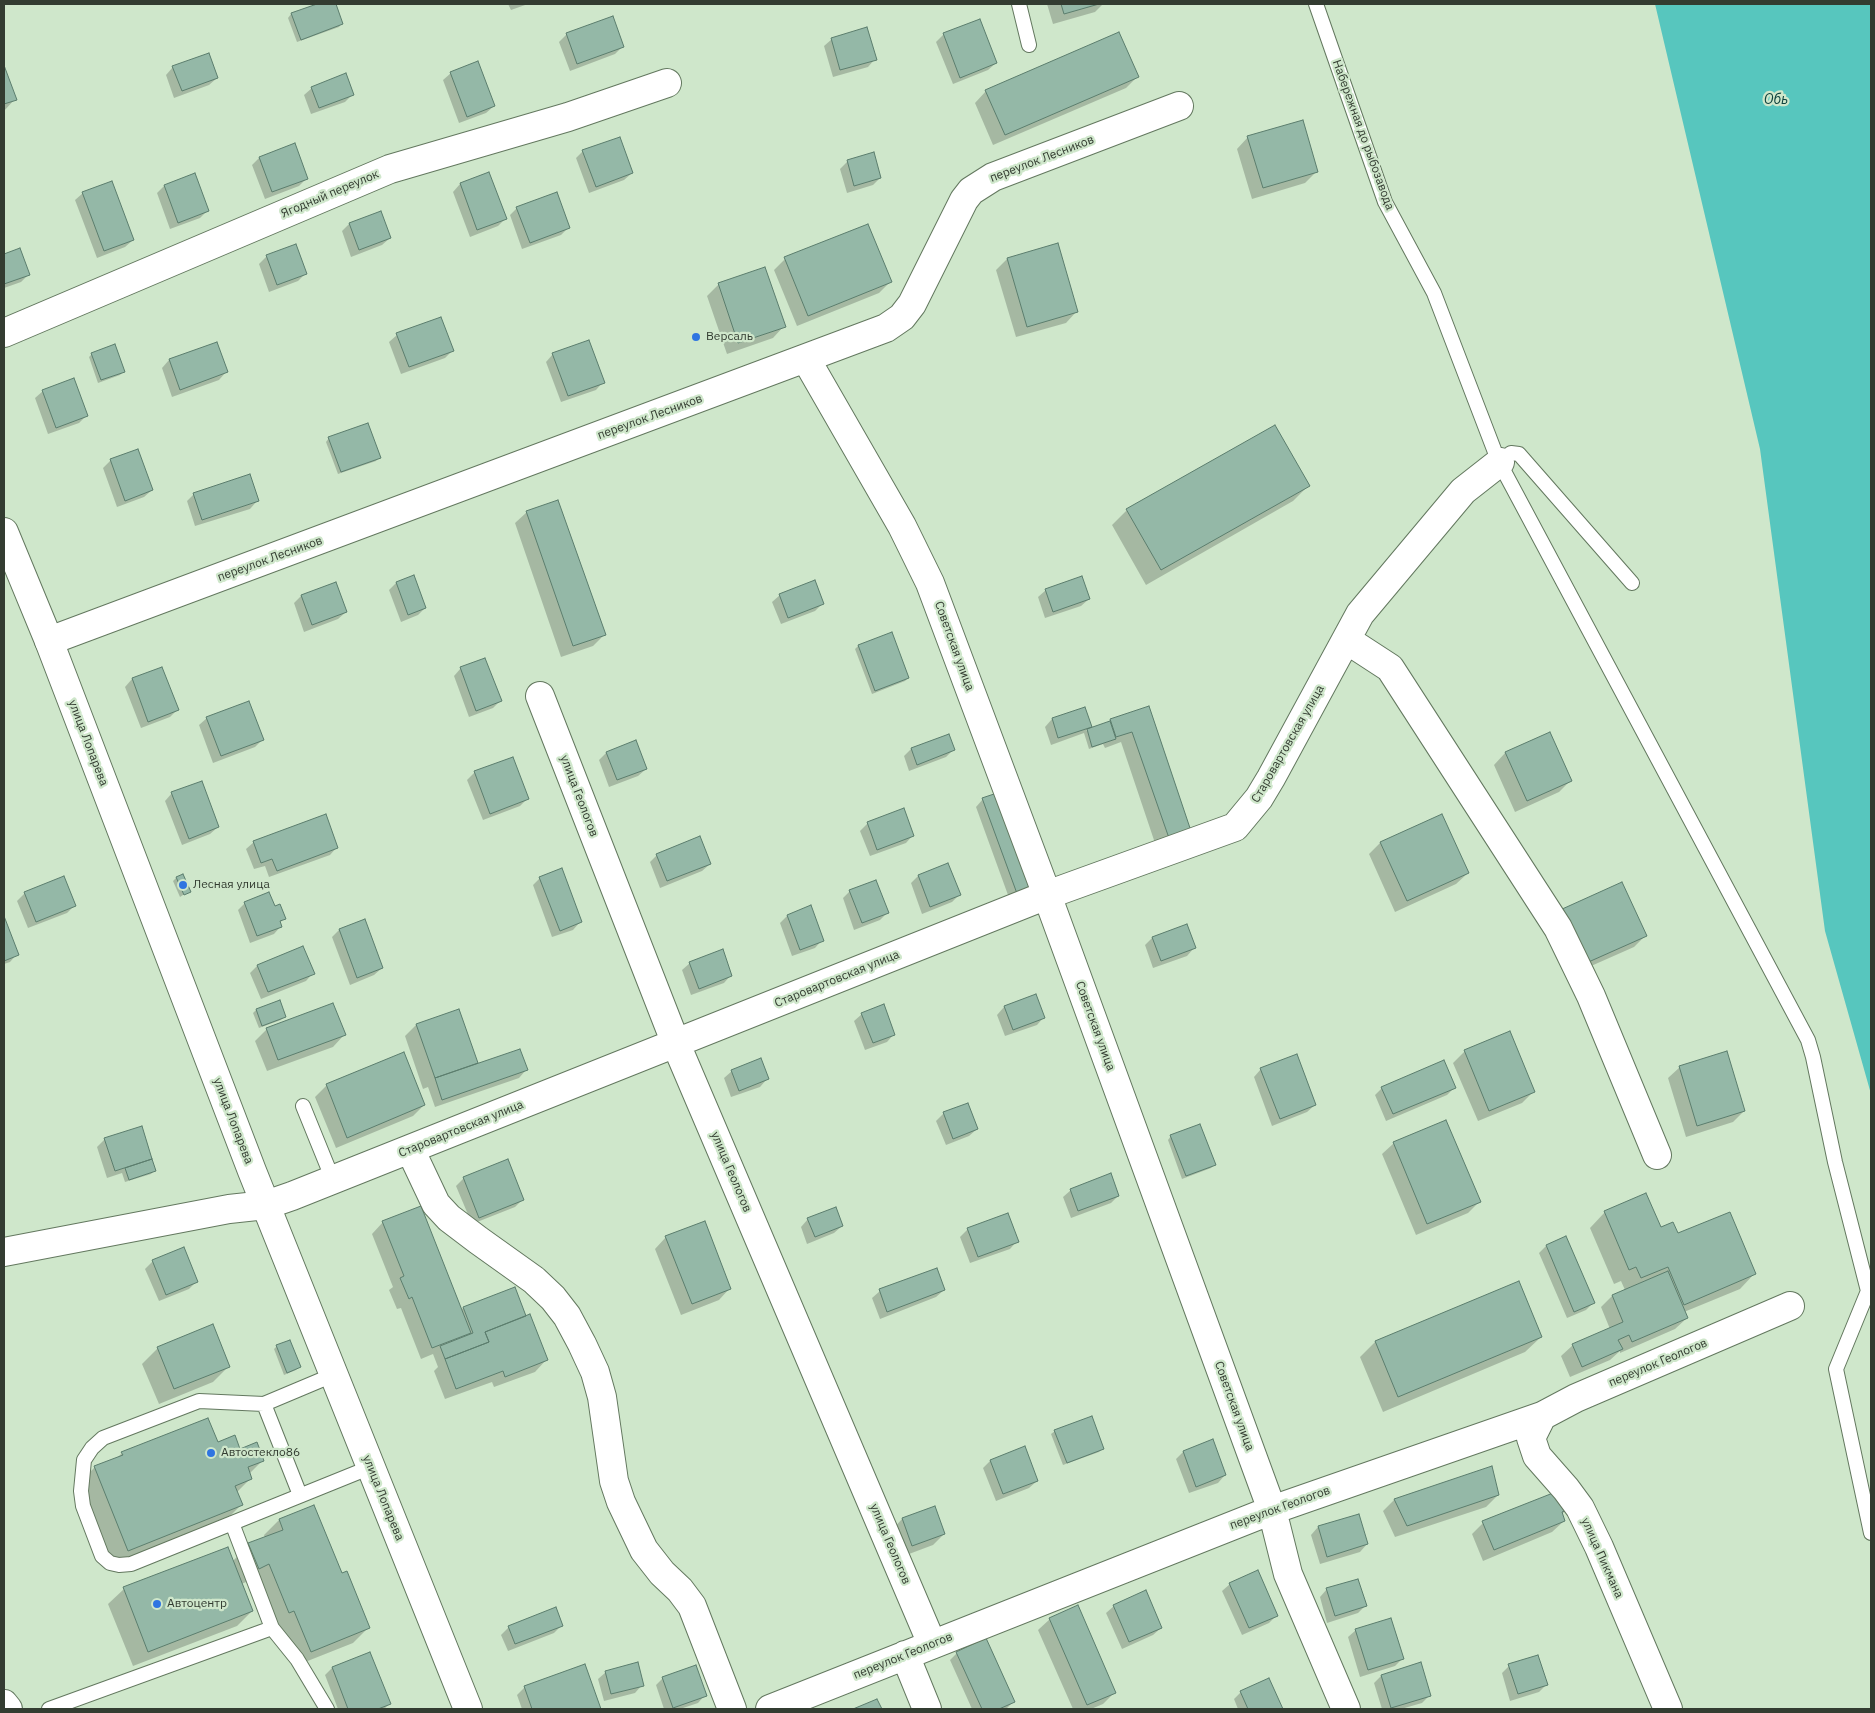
<!DOCTYPE html>
<html>
<head>
<meta charset="utf-8">
<style>
	body { margin:0 }
	#map { position:relative; width:1875px; height:1713px; overflow:hidden; background:#cfe7cb; font-family:"IBM Plex Sans",sans-serif }
	canvas { display:block }
	.frame { position:absolute; inset:0; border:5px solid #333c31; pointer-events:none }
</style>
</head>
<body>
<div id="map">
<canvas width="1875" height="1713"></canvas>
<div class="frame"></div>
</div>
<script>
const ctx = document.querySelector('canvas').getContext('2d');
ctx.lineJoin = 'round';
function fillPath(path, color) {
  ctx.fillStyle = color;
  ctx.fill(path, 'evenodd');
}
function poly(rows) {
  const path = new Path2D();
  for (const r of rows) {
    path.moveTo(r[0], r[1]);
    for (let i = 2; i < r.length; i += 2) path.lineTo(r[i], r[i + 1]);
  }
  return path;
}
function stroke(path, color, width, dash) {
  ctx.strokeStyle = color;
  ctx.lineWidth = width;
  ctx.lineCap = dash ? 'butt' : 'round';
  ctx.setLineDash(dash || []);
  ctx.stroke(path);
}
function label(font, color, halo, rows, align = 'center') {
  ctx.font = font + ' "IBM Plex Sans",sans-serif';
  ctx.lineWidth = 4.5;
  ctx.setLineDash([]);
  ctx.textBaseline = 'middle';
  ctx.strokeStyle = halo;
  ctx.fillStyle = color;
  for (const [text, x, y, turn = 0] of rows) {
    ctx.save();
    ctx.translate(x, y);
    ctx.rotate((+turn || 0) * Math.PI / 180);
    ctx.textAlign = isNaN(turn) ? turn : align;
    if (halo) ctx.strokeText(text, 0, 0);
    ctx.fillText(text, 0, 0);
    ctx.restore();
  }
}
fillPath(poly([
	[1655,4,1871,4,1871,1094,1825,931,1760,449]
]), '#57c6be');
fillPath(poly([
	[320,4,335,4,342,23,339,27,297,42,288,18,291,14],
	[508,4,528,4,511,10],
	[1047,4,1103,4,1095,12,1053,24],
	[567,34,622,47,615,54,570,71,559,42],
	[944,34,996,63,988,70,953,84,936,42],
	[832,39,875,59,868,67,833,77,824,46],
	[173,67,217,78,209,85,174,98,166,75],
	[4,70,15,99,4,111],
	[451,73,494,106,486,113,459,123,443,80],
	[1137,77,1126,88,993,145,975,103,986,91],
	[312,88,353,94,345,102,311,114,304,95],
	[1248,137,1316,172,1305,183,1252,199,1237,149],
	[583,151,632,173,624,180,589,193,576,158],
	[259,158,307,178,299,186,265,199,252,165],
	[848,161,880,178,873,185,847,193,840,169],
	[488,174,505,219,498,226,470,237,453,192,460,184],
	[194,175,207,211,200,218,170,229,157,193,164,186],
	[83,193,133,240,125,247,97,258,75,200],
	[517,208,568,228,561,235,522,249,510,215],
	[349,224,390,238,382,245,351,257,342,231],
	[1057,244,1077,311,1066,323,1016,337,996,270,1007,259],
	[19,249,28,275,21,282,4,288,4,255],
	[267,256,305,274,298,281,269,292,259,264],
	[785,259,890,282,879,293,797,326,774,270],
	[719,284,784,326,773,338,727,354,707,296],
	[397,335,452,351,445,358,401,374,389,342],
	[216,344,226,372,219,380,172,397,162,368,169,360],
	[92,354,124,371,120,375,98,383,89,357],
	[553,354,603,382,596,390,561,402,546,362],
	[43,391,86,416,79,423,48,434,35,398],
	[329,438,379,457,376,461,338,474,326,442],
	[138,450,152,490,144,497,117,507,103,468,110,461],
	[1308,486,1293,501,1146,585,1112,525,1127,510],
	[194,494,257,501,250,509,195,526,187,501],
	[527,512,604,635,593,646,561,657,515,523],
	[396,583,425,608,418,615,401,622,389,590],
	[1046,590,1089,599,1081,606,1045,618,1038,597],
	[780,595,822,604,815,611,781,624,772,602],
	[301,596,346,612,338,619,304,632,294,603],
	[858,646,908,678,905,681,872,694,855,649],
	[162,668,177,710,170,717,141,728,125,687,132,679],
	[461,668,500,701,493,708,469,717,454,676],
	[1148,707,1191,833,1158,852,1121,742,1105,748,1103,744,1089,749,1084,733,1051,745,1045,727,1052,719,1090,726,1086,731],
	[207,718,262,740,255,747,213,763,199,725],
	[1549,734,1571,780,1559,792,1515,812,1494,765,1505,753],
	[911,749,953,750,946,757,909,771,904,756],
	[606,753,646,769,638,776,609,787,599,760],
	[475,772,527,799,520,806,483,820,467,780],
	[172,793,218,827,210,834,182,845,165,801],
	[983,799,1038,891,1012,906,976,807],
	[868,823,913,835,906,843,870,856,860,831],
	[254,842,337,847,330,855,269,877,265,866,254,869,246,849],
	[1380,843,1468,873,1456,884,1395,912,1369,854],
	[657,855,710,864,702,871,660,888,650,862],
	[918,876,959,895,952,902,922,914,911,883],
	[176,878,189,891,180,897,173,881],
	[540,878,580,922,573,930,552,937,533,885],
	[850,891,887,913,880,920,854,930,843,898],
	[25,893,74,906,67,913,28,928,17,901],
	[245,903,274,908,284,918,280,923,281,926,274,934,250,943,238,910],
	[810,907,822,940,815,948,792,956,780,923,787,916],
	[4,919,17,954,10,962,4,964],
	[364,920,382,968,374,975,350,985,332,937,339,930],
	[1549,922,1645,936,1634,947,1573,974],
	[1152,938,1194,948,1187,956,1153,968,1145,945],
	[303,947,313,973,306,981,261,999,250,973,257,966],
	[690,963,731,975,724,983,691,995,682,970],
	[1036,996,1044,1017,1037,1025,1005,1036,997,1015,1004,1007],
	[279,1001,284,1016,281,1020,259,1028,253,1013,256,1010],
	[458,1011,477,1065,526,1070,519,1078,435,1107,428,1087,423,1089,405,1036,416,1025],
	[862,1014,894,1034,887,1042,865,1050,854,1021],
	[267,1029,344,1035,333,1047,267,1071,255,1041],
	[1465,1051,1534,1091,1522,1103,1478,1121,1453,1063],
	[403,1054,424,1105,413,1116,336,1148,315,1097,326,1086],
	[1680,1067,1744,1111,1733,1122,1686,1137,1668,1078],
	[1261,1069,1315,1105,1307,1112,1272,1126,1254,1077],
	[732,1071,767,1079,760,1087,731,1097,724,1078],
	[1382,1088,1454,1088,1447,1095,1386,1121,1375,1095],
	[944,1113,977,1129,969,1136,946,1145,936,1121],
	[141,1128,154,1171,151,1174,125,1182,122,1173,107,1178,97,1147,105,1139],
	[1171,1136,1214,1165,1211,1168,1182,1179,1168,1140],
	[1394,1143,1479,1202,1468,1213,1416,1235,1382,1154],
	[464,1178,522,1200,515,1207,472,1224,456,1186],
	[1071,1190,1118,1196,1111,1203,1071,1218,1063,1197],
	[1605,1212,1677,1235,1755,1273,1740,1289,1684,1312,1687,1318,1675,1329,1620,1353,1620,1351,1610,1360,1570,1377,1561,1356,1573,1345,1610,1329,1601,1307,1612,1296,1625,1290,1621,1281,1614,1284,1590,1228],
	[808,1219,842,1226,834,1233,807,1244,801,1227],
	[383,1222,461,1310,463,1308,525,1315,546,1360,535,1372,494,1387,492,1382,445,1399,434,1371,438,1367,433,1354,421,1359,401,1308,397,1309,389,1290,393,1287,372,1234],
	[968,1229,1017,1241,1010,1249,970,1263,960,1237],
	[666,1237,730,1288,719,1300,681,1315,655,1249],
	[1546,1246,1594,1302,1586,1310,1567,1318,1539,1253],
	[153,1261,197,1281,189,1289,159,1301,145,1269],
	[936,1269,944,1290,936,1297,880,1319,872,1298,880,1291],
	[1518,1283,1541,1337,1525,1352,1383,1412,1360,1357,1375,1342],
	[277,1346,299,1367,296,1370,284,1375,274,1349],
	[158,1348,229,1366,213,1382,159,1404,142,1364],
	[1055,1431,1103,1448,1099,1452,1063,1465,1051,1434],
	[217,1444,240,1450,263,1460,249,1474,251,1478,236,1493,241,1505,226,1520,112,1565,80,1482,95,1467,117,1458,122,1453],
	[1183,1452,1225,1475,1218,1483,1189,1493,1176,1459],
	[990,1461,1037,1481,1029,1488,996,1501,983,1468],
	[1491,1468,1498,1495,1486,1507,1395,1537,1383,1511,1394,1500],
	[1557,1503,1567,1509,1561,1515,1564,1521,1552,1532,1483,1561,1472,1534,1483,1523],
	[934,1507,944,1534,933,1545,901,1557,891,1531,902,1519],
	[279,1520,341,1575,369,1627,353,1643,295,1666,273,1627,254,1579,241,1584,252,1611,237,1626,133,1666,108,1604,124,1589,233,1561,249,1544,265,1538,264,1535],
	[1318,1527,1367,1544,1360,1552,1320,1564,1311,1535],
	[1230,1584,1277,1615,1269,1623,1242,1635,1222,1591],
	[1327,1589,1365,1606,1358,1613,1327,1623,1320,1597],
	[1114,1606,1161,1628,1153,1635,1122,1649,1106,1613],
	[1050,1619,1115,1692,1103,1704,1091,1709,1073,1709,1038,1630],
	[562,1625,554,1633,508,1651,501,1635,509,1627],
	[1356,1630,1402,1659,1395,1666,1360,1677,1348,1637],
	[957,1653,1013,1702,1006,1709,972,1709,950,1660],
	[1420,1664,1430,1695,1422,1703,1401,1709,1382,1709,1374,1683,1381,1676],
	[584,1666,600,1709,522,1709,517,1695,525,1687],
	[1509,1666,1546,1685,1539,1692,1510,1701,1502,1673],
	[332,1668,389,1704,384,1709,338,1709,325,1675],
	[606,1672,642,1685,635,1693,604,1701,598,1679],
	[663,1678,705,1695,698,1703,680,1709,664,1709,656,1685],
	[1269,1680,1282,1709,1238,1709,1234,1699,1241,1692]
]), '#0003');
const building = poly([
	[317,4,336,4,343,24,301,40,291,13,317,4],
	[1061,4,1099,4,1064,14,1061,4],
	[613,16,624,47,577,64,566,33,613,16],
	[980,19,997,63,960,78,943,33,980,19],
	[867,27,877,60,840,70,831,38,867,27],
	[1119,32,1139,77,1005,135,985,90,1119,32],
	[209,53,218,78,182,91,172,66,209,53],
	[478,61,495,106,467,117,450,72,478,61],
	[5,68,17,100,4,104,4,69,5,68],
	[346,73,354,95,319,108,311,87,346,73],
	[1303,120,1318,172,1263,188,1247,136,1303,120],
	[620,137,633,173,596,187,582,150,620,137],
	[295,143,308,179,272,192,259,157,295,143],
	[874,152,881,178,854,186,847,160,874,152],
	[489,172,507,219,477,230,460,183,489,172],
	[195,173,209,211,178,223,164,185,195,173],
	[112,181,134,240,104,251,82,192,112,181],
	[557,192,570,228,530,243,516,207,557,192],
	[381,211,391,238,359,250,349,223,381,211],
	[868,224,892,282,808,316,784,257,868,224],
	[1058,243,1078,312,1027,327,1007,258,1058,243],
	[296,244,307,274,277,285,266,255,296,244],
	[20,248,30,275,4,284,4,254,20,248],
	[765,267,786,327,738,343,718,283,765,267],
	[441,317,454,351,409,367,396,333,441,317],
	[589,340,605,383,568,396,552,353,589,340],
	[217,342,228,372,180,390,169,359,217,342],
	[115,344,125,372,101,380,91,353,115,344],
	[74,378,88,416,56,428,42,390,74,378],
	[368,423,381,458,341,472,328,437,368,423],
	[1275,425,1310,486,1161,570,1126,509,1275,425],
	[138,449,153,490,125,501,110,459,138,449],
	[250,474,259,501,202,520,193,493,250,474],
	[558,500,606,635,573,646,526,511,558,500],
	[414,575,426,608,408,615,396,582,414,575],
	[1082,576,1090,599,1053,612,1045,589,1082,576],
	[815,580,824,604,788,618,779,594,815,580],
	[336,582,347,612,312,625,301,595,336,582],
	[892,632,909,678,875,691,858,645,892,632],
	[485,658,502,701,476,711,460,667,485,658],
	[162,667,179,710,148,722,132,678,162,667],
	[249,701,264,740,221,756,206,717,249,701],
	[1149,706,1192,834,1170,841,1132,732,1116,737,1110,719,1149,706],
	[1085,707,1092,727,1058,738,1052,718,1085,707],
	[1110,721,1116,739,1092,747,1087,729,1110,721],
	[1550,732,1572,781,1527,801,1505,752,1550,732],
	[949,734,955,750,917,765,911,748,949,734],
	[636,740,647,769,617,780,606,752,636,740],
	[513,757,529,799,490,814,474,771,513,757],
	[202,781,219,827,189,839,171,792,202,781],
	[1003,791,1040,892,1019,899,982,798,1003,791],
	[904,808,914,836,877,850,867,822,904,808],
	[326,814,338,848,277,871,272,859,261,863,253,841,326,814],
	[1442,814,1469,873,1407,901,1380,842,1442,814],
	[700,836,711,864,667,881,656,854,700,836],
	[948,863,961,895,930,907,918,875,948,863],
	[562,868,582,922,560,931,539,877,562,868],
	[183,874,191,892,184,895,176,877,183,874],
	[64,876,76,906,36,922,24,892,64,876],
	[876,880,889,913,862,923,849,890,876,880],
	[1622,882,1647,936,1584,964,1560,910,1622,882],
	[269,892,275,906,280,904,286,919,280,921,282,927,257,936,244,902,269,892],
	[811,905,824,941,800,950,787,915,811,905],
	[4,916,19,955,4,961,4,916],
	[365,919,383,968,357,978,339,929,365,919],
	[1187,924,1196,948,1161,961,1152,937,1187,924],
	[303,946,315,974,268,992,257,965,303,946],
	[723,949,732,976,699,989,689,962,723,949],
	[1036,994,1045,1018,1013,1030,1004,1006,1036,994],
	[280,1000,286,1017,262,1026,256,1009,280,1000],
	[333,1003,346,1035,278,1060,266,1028,333,1003],
	[884,1004,895,1035,873,1043,861,1013,884,1004],
	[459,1009,478,1063,435,1078,416,1024,459,1009],
	[1510,1031,1535,1092,1489,1111,1464,1050,1510,1031],
	[520,1049,528,1070,442,1100,435,1078,520,1049],
	[1727,1051,1745,1111,1697,1126,1679,1066,1727,1051],
	[404,1052,425,1105,347,1138,326,1084,404,1052],
	[1297,1054,1316,1105,1280,1119,1260,1068,1297,1054],
	[761,1058,769,1079,739,1091,731,1070,761,1058],
	[1444,1060,1456,1088,1393,1114,1381,1087,1444,1060],
	[968,1103,978,1129,953,1139,943,1112,968,1103],
	[1446,1120,1481,1202,1427,1224,1393,1142,1446,1120],
	[1200,1124,1216,1165,1186,1176,1170,1135,1200,1124],
	[142,1126,152,1159,115,1171,104,1138,142,1126],
	[152,1159,156,1171,129,1180,125,1168,152,1159],
	[508,1159,524,1200,479,1218,463,1177,508,1159],
	[1111,1173,1119,1196,1078,1211,1070,1189,1111,1173],
	[1646,1193,1661,1227,1673,1222,1678,1233,1730,1212,1756,1274,1684,1305,1668,1267,1641,1278,1636,1267,1629,1270,1604,1211,1646,1193],
	[421,1206,471,1333,432,1348,412,1297,409,1299,400,1278,404,1276,382,1221,421,1206],
	[836,1207,843,1226,815,1237,807,1218,836,1207],
	[1008,1213,1019,1242,978,1257,967,1228,1008,1213],
	[705,1221,731,1289,692,1304,665,1236,705,1221],
	[1566,1236,1595,1303,1574,1312,1546,1245,1566,1236],
	[184,1247,198,1282,166,1295,152,1260,184,1247],
	[937,1268,945,1290,887,1312,879,1289,937,1268],
	[1668,1271,1688,1318,1632,1342,1629,1335,1618,1340,1623,1349,1582,1367,1572,1344,1623,1322,1612,1295,1668,1271],
	[1519,1281,1542,1337,1398,1397,1375,1341,1519,1281],
	[515,1287,526,1316,485,1332,489,1342,445,1359,440,1346,473,1333,463,1307,515,1287],
	[530,1314,548,1360,505,1377,503,1371,456,1389,445,1359,489,1342,485,1332,530,1314],
	[213,1324,230,1367,174,1389,157,1347,213,1324],
	[290,1340,301,1367,287,1373,276,1345,290,1340],
	[1092,1416,1104,1449,1067,1463,1054,1430,1092,1416],
	[208,1418,218,1442,235,1435,240,1449,257,1442,264,1461,248,1467,252,1479,235,1486,243,1505,128,1551,94,1466,123,1455,121,1452,208,1418],
	[1213,1439,1226,1475,1196,1487,1183,1451,1213,1439],
	[1025,1446,1038,1481,1003,1494,990,1460,1025,1446],
	[1492,1466,1499,1495,1407,1526,1394,1499,1492,1466],
	[1553,1493,1557,1501,1564,1499,1569,1509,1562,1512,1565,1521,1494,1550,1482,1521,1553,1493],
	[314,1505,342,1573,347,1571,370,1628,311,1652,294,1611,289,1613,269,1564,259,1569,248,1543,283,1530,279,1519,314,1505],
	[935,1506,945,1534,912,1546,902,1518,935,1506],
	[1359,1514,1368,1544,1327,1557,1318,1526,1359,1514],
	[228,1547,253,1611,148,1652,123,1587,228,1547],
	[1258,1570,1278,1616,1249,1628,1229,1583,1258,1570],
	[1358,1579,1367,1606,1335,1616,1326,1588,1358,1579],
	[1146,1590,1162,1628,1129,1642,1113,1605,1146,1590],
	[1078,1605,1116,1693,1087,1705,1049,1618,1078,1605],
	[556,1607,563,1626,515,1644,508,1626,556,1607],
	[1391,1618,1404,1659,1368,1670,1355,1629,1391,1618],
	[986,1638,1015,1702,999,1709,982,1709,956,1652,986,1638],
	[370,1652,391,1704,378,1709,348,1709,332,1667,370,1652],
	[1538,1655,1548,1685,1518,1694,1508,1664,1538,1655],
	[638,1662,644,1686,611,1694,605,1671,638,1662],
	[1421,1662,1431,1696,1391,1708,1381,1675,1421,1662],
	[585,1664,601,1709,532,1709,524,1686,585,1664],
	[696,1665,707,1696,673,1708,662,1677,696,1665],
	[1269,1678,1283,1709,1248,1709,1240,1691,1269,1678],
	[877,1699,882,1709,853,1709,877,1699]
]);
fillPath(building, '#94b8a7');
stroke(building, '#5b7d6d', 1);
const lane = poly([
	[1019,4,1029,45],
	[1316,4,1385,202,1434,293,1498,460,1808,1040,1813,1057,1835,1162,1868,1291,1836,1369,1871,1533],
	[1500,462,1511,453,1519,454,1632,583],
	[303,1106,333,1180],
	[333,1375,264,1404,199,1401,103,1438,92,1448,84,1460,81,1491,83,1506,102,1556,110,1563,119,1565,131,1564,371,1467],
	[264,1404,300,1495],
	[232,1523,272,1628,297,1659,327,1709],
	[49,1709,272,1628]
]);
const street = poly([
	[4,333,390,169,568,117,667,83],
	[806,359,902,526,930,583,1047,895,1272,1510,1288,1574,1346,1709],
	[1347,640,1390,668,1558,928,1591,996,1657,1155],
	[49,641,886,328,902,317,912,304,964,200,971,191,993,177,1179,106],
	[540,696,676,1044,932,1644],
	[410,1149,436,1204,449,1218,478,1240,534,1280,553,1298,567,1316,582,1344,595,1372,602,1397,614,1481,621,1502,644,1550,662,1573,680,1590,692,1606,732,1709],
	[4,1252,229,1209,266,1205,292,1196,1047,895,1235,827,1259,798,1271,778,1360,614,1463,491,1500,462],
	[1542,1416,1531,1438,1537,1456,1566,1489,1580,1508,1599,1547,1668,1709],
	[905,1655,927,1709],
	[4,1704,8,1709],
	[770,1709,1272,1510,1542,1416,1576,1398,1790,1306]
]);
const secondary = poly([
	[4,532,49,641,252,1171,468,1709]
]);
stroke(lane, '#63785f', 16);
stroke(street, '#63785f', 30);
stroke(secondary, '#63785f', 30);
stroke(lane, '#fff', 14);
stroke(street, '#fff', 28);
stroke(secondary, '#fff', 28);
for (const [x, y, r, color] of [
	[696,337,5,"#2f75e1"],
	[183,885,5,"#2f75e1"],
	[211,1453,5,"#2f75e1"],
	[157,1604,5,"#2f75e1"]
]) {
  const dot = new Path2D();
  dot.arc(x, y, r, 0, 2 * Math.PI);
  ctx.fillStyle = color;
  ctx.fill(dot);
  stroke(dot, '#cfe7cb', 2);
}
label('12px', '#333c31', '#cfe7cb', [
	["Набережная до рыбозавода",1363,135,70],
	["переулок Лесников",1042,159,-21],
	["Ягодный переулок",330,194,-23],
	["переулок Лесников",650,417,-20],
	["переулок Лесников",270,559,-20],
	["Советская улица",954,646,70],
	["улица Лопарева",88,743,69],
	["Старовартовская улица",1288,744,-60],
	["улица Геологов",579,796,69],
	["Старовартовская улица",837,979,-22],
	["Советская улица",1095,1026,70],
	["улица Лопарева",233,1121,69],
	["Старовартовская улица",461,1129,-22],
	["улица Геологов",731,1172,67],
	["переулок Геологов",1658,1363,-23],
	["Советская улица",1234,1406,70],
	["улица Лопарева",383,1498,68],
	["переулок Геологов",1280,1508,-20],
	["улица Геологов",890,1544,67],
	["улица Пикмана",1602,1558,66],
	["переулок Геологов",903,1656,-22]
]);
label('12px', '#333c31', '#cfe7cb', [
	["Версаль",706,337],
	["Лесная улица",193,885],
	["Автостекло86",221,1453],
	["Автоцентр",167,1604]
], 'left');
label('italic 14px', '#0e423e', '#cfe7cb', [
	["Обь",1776,100]
]);
</script>
</body>
</html>
